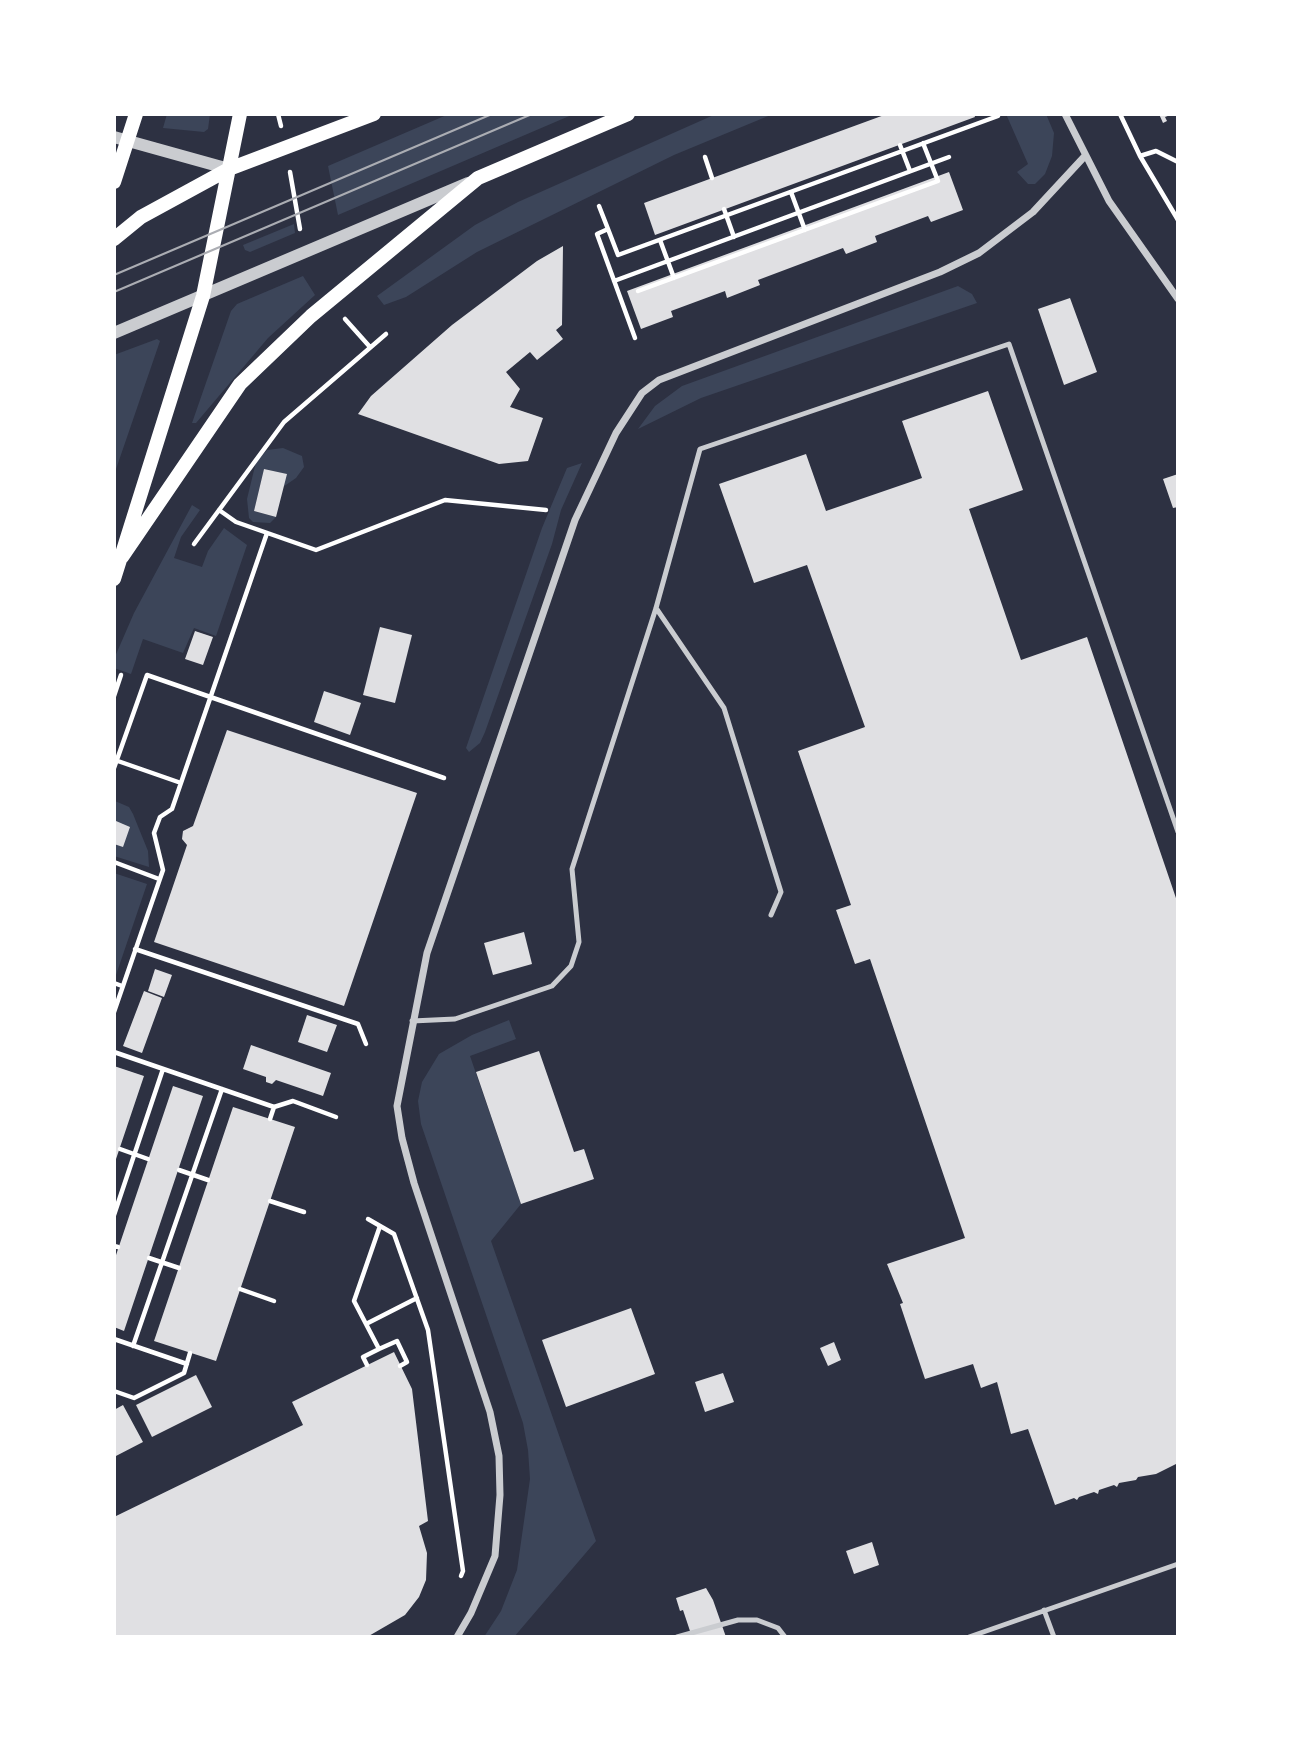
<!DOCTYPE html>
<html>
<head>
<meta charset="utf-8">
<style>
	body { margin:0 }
	#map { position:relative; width:1292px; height:1751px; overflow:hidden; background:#2d3142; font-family:"Public Sans",sans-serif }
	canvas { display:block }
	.frame { position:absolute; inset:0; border:116px solid #fff; pointer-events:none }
</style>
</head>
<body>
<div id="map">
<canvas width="1292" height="1751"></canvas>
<div class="frame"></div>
</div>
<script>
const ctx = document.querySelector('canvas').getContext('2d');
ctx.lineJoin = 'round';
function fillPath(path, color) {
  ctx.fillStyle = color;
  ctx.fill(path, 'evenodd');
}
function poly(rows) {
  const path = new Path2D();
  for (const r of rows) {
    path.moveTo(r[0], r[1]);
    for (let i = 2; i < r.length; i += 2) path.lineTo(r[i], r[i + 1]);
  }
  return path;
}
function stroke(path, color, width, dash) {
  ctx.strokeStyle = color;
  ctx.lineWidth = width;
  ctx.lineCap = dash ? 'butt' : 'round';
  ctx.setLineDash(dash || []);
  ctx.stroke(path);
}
fillPath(poly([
	[167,114,210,114,208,129,204,132,163,128],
	[449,114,574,114,338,215,328,166],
	[716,114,773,114,674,155,477,252,406,297,384,305,377,296,475,225,518,202],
	[1006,114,1046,114,1054,133,1052,156,1045,174,1035,184,1028,184,1017,172,1028,164],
	[294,224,295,233,250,252,245,250,243,245],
	[303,276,315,295,268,338,196,423,192,423,231,311,237,304],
	[958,286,972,294,977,303,701,398,638,429,655,406,682,386],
	[157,339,160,341,114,475,114,355],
	[283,448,302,456,304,467,296,478,283,487,286,474,264,469,254,511,276,517,270,523,253,522,249,518,247,499,256,462,267,450],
	[582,463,561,510,552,544,485,732,480,743,469,752,466,748,542,528,567,468],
	[192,505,200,510,181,537,174,558,202,567,208,551,224,528,247,545,216,636,194,628,183,653,143,639,131,674,114,668,114,659,134,613],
	[115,801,129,807,133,814,148,851,149,867,114,856],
	[114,873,147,884,116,975,114,974],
	[509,1020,516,1039,470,1056,521,1204,491,1241,596,1541,514,1637,484,1637,501,1611,517,1570,530,1479,528,1450,523,1423,421,1124,418,1101,422,1082,439,1054,472,1035]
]), '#3c4559');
fillPath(poly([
	[887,114,974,114,975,117,655,235,644,203],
	[1159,114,1173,114,1165,117,1167,121,1163,123],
	[949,172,963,210,931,222,928,216,875,236,877,242,846,254,843,248,758,280,760,285,727,298,725,291,671,311,673,317,641,329,627,291],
	[563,246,562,325,556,330,563,339,537,360,530,352,506,372,520,389,510,407,543,418,528,461,499,464,358,414,371,396,452,325,537,261],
	[1070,298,1097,372,1064,385,1038,309],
	[988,391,1023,490,969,509,1021,660,1087,637,1178,904,1178,1463,1156,1474,1138,1477,1136,1480,1119,1483,1117,1487,1114,1485,1099,1490,1098,1494,1094,1492,1079,1497,1077,1500,1074,1498,1055,1505,1028,1429,1011,1434,997,1382,981,1388,973,1364,925,1379,900,1304,903,1303,887,1264,965,1238,870,959,855,964,836,910,851,905,798,751,865,727,807,565,754,583,719,484,806,454,826,511,922,478,902,421],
	[264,469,287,474,276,517,254,511],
	[1178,474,1178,507,1173,508,1163,479],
	[380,627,412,635,395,703,363,695],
	[195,631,213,637,203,665,185,659],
	[324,691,361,703,350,735,314,722],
	[227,730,417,793,344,1006,154,942,187,845,182,839,183,831,193,826],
	[116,821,130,827,123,847,114,844],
	[524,932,532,964,493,975,484,943],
	[155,969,172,975,164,997,148,991],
	[144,991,162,998,142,1053,123,1046],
	[307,1015,337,1025,327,1052,298,1042],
	[251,1045,331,1073,323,1096,276,1080,272,1084,266,1082,266,1077,243,1069],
	[539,1051,574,1152,584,1149,594,1179,521,1204,476,1072],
	[114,1066,144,1076,114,1165],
	[173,1086,203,1096,124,1331,114,1327,114,1261],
	[233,1107,295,1127,216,1361,154,1341],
	[631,1308,655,1374,566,1407,542,1340],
	[834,1342,841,1360,828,1366,820,1348],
	[394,1352,412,1389,428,1521,419,1526,427,1553,426,1580,419,1597,405,1615,367,1637,114,1637,114,1517,303,1425,292,1402],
	[723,1373,734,1402,705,1412,695,1382],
	[196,1375,212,1407,152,1437,136,1405],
	[123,1405,143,1442,114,1457,114,1410],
	[872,1542,879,1565,854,1574,846,1551],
	[706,1588,713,1600,726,1637,692,1637,683,1610,680,1611,676,1598]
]), '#e0e0e3');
stroke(poly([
	[278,114,281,126],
	[1120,114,1140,156],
	[900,145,910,171],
	[705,157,712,178],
	[1178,162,1156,151,1140,156,1178,220],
	[290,172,300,229],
	[791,192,805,230],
	[599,206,608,229,597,234,635,338],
	[724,209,734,237],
	[608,229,618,255,998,116,997,114],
	[660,240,674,278],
	[614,281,949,157],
	[638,291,938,181,923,143],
	[345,319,370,347],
	[219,510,236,522,316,550,445,500,546,510],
	[194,544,284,422,386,334],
	[114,696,121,675],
	[115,760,181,783],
	[114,768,147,675,444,778],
	[114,862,159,879],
	[135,949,358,1024,366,1044],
	[114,983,122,986],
	[114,1012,163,870,154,833,160,817,172,809,267,533],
	[114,1052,274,1107,293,1101,336,1117],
	[270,1119,274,1107],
	[120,1149,148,1159],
	[179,1170,208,1180],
	[270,1201,304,1212],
	[114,1215,163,1069],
	[368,1219,394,1234,428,1330,463,1571,461,1576],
	[114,1246,118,1247],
	[149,1258,179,1268],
	[240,1289,274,1301],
	[366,1324,354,1301,380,1226],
	[114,1339,187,1364],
	[133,1346,222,1089],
	[379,1349,397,1341,407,1362,400,1366],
	[367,1365,363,1357,379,1349,366,1324,417,1298],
	[114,1391,134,1398,184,1373,190,1353]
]), '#fff', 4.5);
stroke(poly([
	[656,608,724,708,781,892,771,915],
	[412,1021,455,1019,552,986,571,966,579,942,572,869,656,608,700,449,1009,344,1178,832],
	[1044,1610,1054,1637],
	[677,1637,738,1620,757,1620,778,1628,785,1637],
	[969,1637,1178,1564]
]), '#caccd0', 5);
stroke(poly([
	[1065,114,1109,201,1178,299],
	[457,1637,471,1613,495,1556,500,1495,499,1456,490,1412,414,1183,402,1138,397,1106,427,953,575,520,616,433,642,393,659,380,940,272,979,253,1033,212,1084,157]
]), '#caccd0', 7);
stroke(poly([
	[114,137,229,169],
	[114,333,468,183]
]), '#caccd0', 12);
stroke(poly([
	[114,182,136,114],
	[114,239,141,217,229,169,374,114],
	[122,557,240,384,311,316,478,178,628,114],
	[114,579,203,296,240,114]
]), '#fff', 14);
stroke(poly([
	[114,275,492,114],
	[114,292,532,114]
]), '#abadb3', 2);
</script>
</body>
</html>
